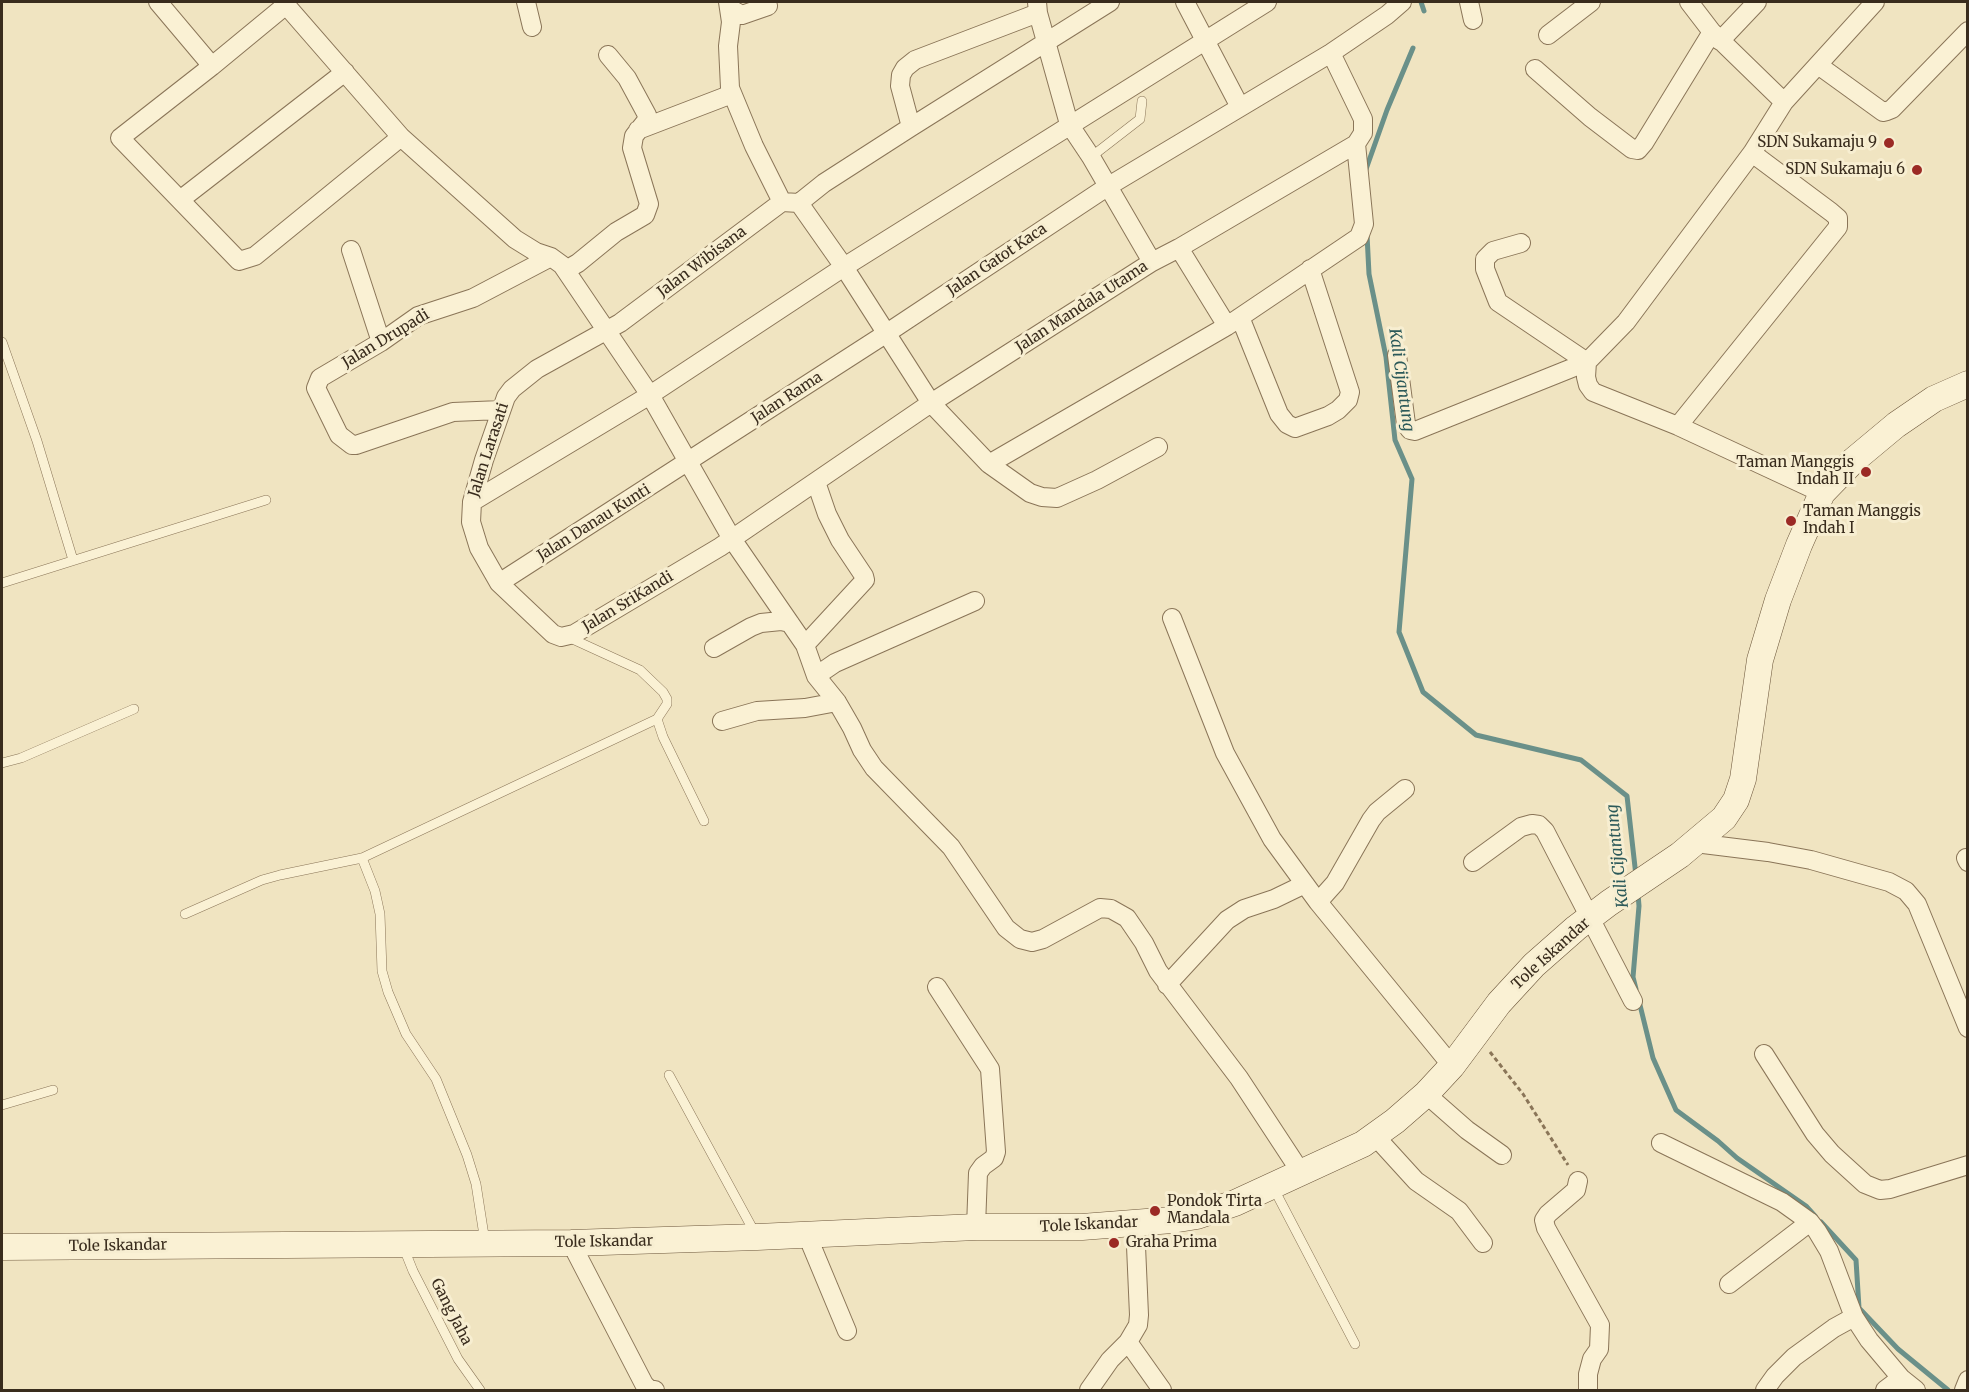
<!DOCTYPE html>
<html>
<head>
<meta charset="utf-8">
<style>
	body { margin:0 }
	#map { position:relative; width:1969px; height:1392px; overflow:hidden; background:#f0e4c1; font-family:Merriweather,serif }
	canvas { display:block }
	.frame { position:absolute; inset:0; border:3px solid #392c1d; pointer-events:none }
</style>
</head>
<body>
<div id="map">
<canvas width="1969" height="1392"></canvas>
<div class="frame"></div>
</div>
<script>
const ctx = document.querySelector('canvas').getContext('2d');
ctx.lineJoin = 'round';
function poly(rows) {
  const path = new Path2D();
  for (const r of rows) {
    path.moveTo(r[0], r[1]);
    for (let i = 2; i < r.length; i += 2) path.lineTo(r[i], r[i + 1]);
  }
  return path;
}
function stroke(path, color, width, dash) {
  ctx.strokeStyle = color;
  ctx.lineWidth = width;
  ctx.lineCap = dash ? 'butt' : 'round';
  ctx.setLineDash(dash || []);
  ctx.stroke(path);
}
function label(font, color, halo, rows, align = 'center') {
  ctx.font = font + ' Merriweather,serif';
  ctx.lineWidth = 6;
  ctx.setLineDash([]);
  ctx.textBaseline = 'middle';
  ctx.strokeStyle = halo;
  ctx.fillStyle = color;
  for (const [text, x, y, turn = 0] of rows) {
    ctx.save();
    ctx.translate(x, y);
    ctx.rotate((+turn || 0) * Math.PI / 180);
    ctx.textAlign = isNaN(turn) ? turn : align;
    if (halo) ctx.strokeText(text, 0, 0);
    ctx.fillText(text, 0, 0);
    ctx.restore();
  }
}
stroke(poly([
	[1421,2,1424,11],
	[1365,172,1387,110,1413,48],
	[1367,235,1369,274,1386,357,1395,440,1412,479,1399,632,1423,692,1476,735,1581,760,1627,796,1636,876],
	[1636,989,1633,977,1639,906,1638,894],
	[1639,1001,1653,1058,1676,1110,1718,1141,1737,1158,1806,1206,1815,1216],
	[1821,1222,1856,1260,1859,1308,1898,1349,1948,1390]
]), '#6a9089', 5);
const service = poly([
	[1091,157,1140,119,1142,101],
	[2,342,37,441,73,560],
	[2,583,266,500],
	[568,637,640,670,663,692,667,699,667,704,657,719,663,737,704,821],
	[2,763,21,758,134,709],
	[362,858,375,891,380,914,382,971,388,992,406,1034,436,1079,467,1155,476,1184,485,1242],
	[185,914,262,880,280,875,362,858,657,719],
	[669,1075,756,1235],
	[2,1105,53,1090],
	[1273,1187,1355,1344],
	[403,1246,413,1271,458,1359,480,1390]
]);
const minor = poly([
	[158,2,212,66],
	[526,2,532,27],
	[728,2,731,22,728,46,730,88,754,146,782,202],
	[1037,2,1038,13,1069,124,1091,157,1152,262],
	[1185,2,1240,107],
	[1469,2,1473,20],
	[1689,2,1712,32,1784,102],
	[729,8,742,15,768,6],
	[1548,35,1591,2],
	[1720,41,1757,2],
	[1818,65,1883,112,1887,111,1892,109,1968,31],
	[1535,69,1590,117,1632,149,1638,150,1644,143,1712,32],
	[911,127,900,86,901,75,905,68,915,60,1038,13],
	[638,130,732,94],
	[401,137,255,256,239,261,120,138,212,66,286,5,401,137,515,239,536,252,551,257,562,265,650,395,732,539,805,645,816,676,837,702,852,728,862,750,874,768,951,847,1006,928,1020,939,1032,942,1043,939,1100,908,1111,909,1127,918,1144,943,1158,971,1239,1078,1302,1174],
	[180,200,345,72],
	[799,203,782,202,620,323,537,369,512,389,506,397,484,460,472,502,471,522,479,548,499,583,553,634,561,637,574,634,720,547,931,403,1152,262,1179,248,1356,144,1363,133,1363,119,1331,53],
	[799,203,844,267,931,403,989,464,1227,326,1359,237,1364,224,1356,144],
	[799,203,824,183,911,127,1110,2],
	[1521,243,1493,251,1485,259,1485,269,1498,302,1587,362],
	[1179,248,1227,326],
	[351,250,381,342],
	[566,270,578,263,616,232,645,215,649,204,632,148,634,136,646,121,647,115,627,78,608,55],
	[1240,317,1279,414,1287,424,1295,428,1328,416,1338,410,1348,400,1350,392,1310,269],
	[1397,355,1406,424,1410,430,1415,431,1587,362],
	[501,410,453,412,356,445,352,445,339,435,316,388,320,378,381,342,418,316,473,298,551,257],
	[1678,426,1838,227,1838,218,1831,212,1752,153],
	[989,464,1030,493,1042,497,1057,498,1097,480,1158,447],
	[1822,493,1678,426,1593,392,1588,385,1586,377,1587,362,1626,322,1752,153,1784,102,1875,2],
	[472,502,650,395,844,267,1267,2],
	[499,583,887,333,1107,187,1331,53,1387,15,1402,2],
	[1172,618,1225,753,1272,839,1318,902,1452,1066],
	[805,645,865,580,864,576,840,540,827,514,816,482],
	[714,648,751,627,761,623,781,621,790,623],
	[816,676,835,663,975,601],
	[722,721,757,711,805,708,837,702],
	[1695,843,1768,852,1811,860,1889,882,1906,891,1917,904,1968,1028],
	[1966,858,1968,862],
	[1473,862,1521,827,1532,824,1539,825,1545,831,1633,1001],
	[1318,902,1335,883,1371,820,1377,812,1405,789],
	[1167,985,1227,920,1244,909,1274,899,1305,884],
	[937,987,990,1069,996,1152,994,1158,983,1166,978,1173,976,1227],
	[1764,1054,1815,1134,1832,1154,1865,1184,1880,1190,1890,1189,1968,1165],
	[1426,1094,1467,1130,1502,1155],
	[1375,1136,1416,1181,1459,1211,1483,1243],
	[1661,1143,1782,1202,1810,1222,1817,1231,1829,1251,1854,1317,1869,1340,1901,1378,1916,1390],
	[1578,1181,1576,1190,1548,1214,1544,1220,1546,1228,1600,1325,1599,1349,1592,1359,1588,1374,1588,1390],
	[807,1235,847,1331],
	[571,1243,644,1384,650,1390,655,1390],
	[1729,1284,1810,1222],
	[1128,1342,1162,1390],
	[1089,1390,1110,1360,1128,1342,1138,1325,1139,1315,1135,1223],
	[1765,1390,1775,1376,1794,1357,1834,1328,1854,1317],
	[1885,1390,1901,1378],
	[1964,1390,1968,1380]
]);
const secondary = poly([
	[2,1247,571,1243,757,1237,976,1227,1082,1227,1172,1220,1197,1216,1235,1203,1363,1144,1395,1121,1426,1094,1452,1066,1499,1003,1534,965,1576,928,1609,903,1680,855,1724,818,1736,800,1743,779,1760,660,1778,600,1799,545,1822,493,1854,460,1896,425,1934,399,1968,384]
]);
stroke(service, '#8a7558', 10);
stroke(minor, '#8a7558', 20);
stroke(secondary, '#6c563b', 27);
stroke(poly([
	[1490,1052,1523,1094,1568,1165]
]), '#8a7558', 3, [4.5, 3]);
stroke(service, '#faf1d4', 9);
stroke(minor, '#faf1d4', 18);
stroke(secondary, '#faf1d4', 26);
for (const [x, y, r, color] of [
	[1889,143,6,"#9b2a25"],
	[1917,170,6,"#9b2a25"],
	[1866,472,6,"#9b2a25"],
	[1791,521,6,"#9b2a25"],
	[1155,1211,6,"#9b2a25"],
	[1114,1243,6,"#9b2a25"]
]) {
  const dot = new Path2D();
  dot.arc(x, y, r, 0, 2 * Math.PI);
  ctx.fillStyle = color;
  ctx.fill(dot);
  stroke(dot, '#f7eed1', 2);
}
label('15px', '#392c1d', '#f7eed1', [
	["SDN Sukamaju 9",1877,143],
	["SDN Sukamaju 6",1905,170],
	["Taman Manggis",1854,463],
	["Indah II",1854,480],
	["Taman Manggis",1803,512,"left"],
	["Indah I",1803,529,"left"],
	["Pondok Tirta",1167,1202,"left"],
	["Mandala",1167,1219,"left"],
	["Graha Prima",1126,1243,"left"]
], 'right');
label('15px', '#392c1d', '#f7eed1', [
	["Jalan Gatot Kaca",997,260,-34],
	["Jalan Wibisana",702,262,-37],
	["Jalan Mandala Utama",1082,307,-33],
	["Jalan Drupadi",386,339,-31],
	["Jalan Rama",787,398,-33],
	["Jalan Larasati",489,450,-72],
	["Jalan Danau Kunti",594,523,-32],
	["Jalan SriKandi",628,602,-31],
	["Tole Iskandar",1551,954,-42],
	["Tole Iskandar",1089,1225,-3],
	["Tole Iskandar",604,1242,-1],
	["Tole Iskandar",118,1246,-1],
	["Gang Jaha",451,1312,63]
]);
label('italic 16px', '#2b5959', '#f7eed1', [
	["Kali Cijantung",1401,380,82],
	["Kali Cijantung",1618,856,-96]
]);
</script>
</body>
</html>
